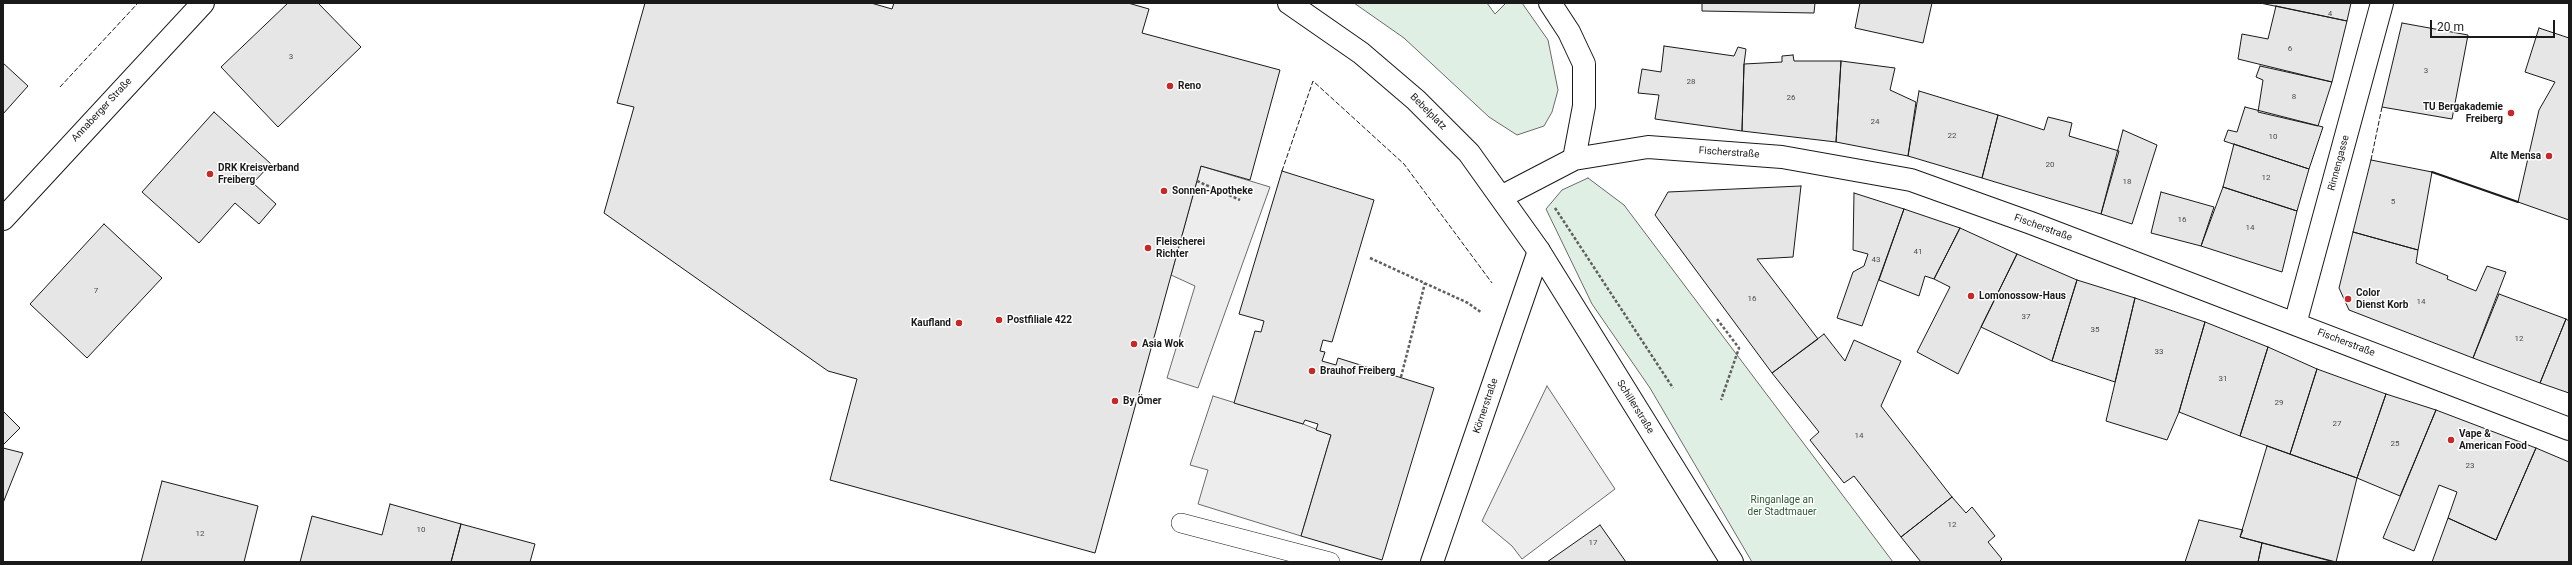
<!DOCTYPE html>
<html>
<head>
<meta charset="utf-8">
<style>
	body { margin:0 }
	#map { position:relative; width:2572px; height:565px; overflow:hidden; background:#fff; font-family:Roboto,sans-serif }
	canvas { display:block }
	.frame { position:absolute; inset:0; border:4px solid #1a1a1a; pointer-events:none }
	.scale { position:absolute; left:2430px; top:20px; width:125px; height:18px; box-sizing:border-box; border:2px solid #1a1a1a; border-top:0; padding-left:5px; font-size:12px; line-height:14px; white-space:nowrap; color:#1a1a1a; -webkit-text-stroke:3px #fff; paint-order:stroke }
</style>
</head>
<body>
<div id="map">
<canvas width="2572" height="565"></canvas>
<div class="frame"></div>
<div class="scale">20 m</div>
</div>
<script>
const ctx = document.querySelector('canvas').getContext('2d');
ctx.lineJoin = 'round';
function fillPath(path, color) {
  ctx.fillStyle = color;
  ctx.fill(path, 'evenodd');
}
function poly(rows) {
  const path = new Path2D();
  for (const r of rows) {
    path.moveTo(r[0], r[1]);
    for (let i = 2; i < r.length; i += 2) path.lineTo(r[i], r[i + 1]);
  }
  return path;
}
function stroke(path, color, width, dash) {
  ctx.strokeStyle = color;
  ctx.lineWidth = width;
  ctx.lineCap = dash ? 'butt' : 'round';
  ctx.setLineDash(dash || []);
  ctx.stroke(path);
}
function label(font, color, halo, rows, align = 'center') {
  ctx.font = font + ' Roboto,sans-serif';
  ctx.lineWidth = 3;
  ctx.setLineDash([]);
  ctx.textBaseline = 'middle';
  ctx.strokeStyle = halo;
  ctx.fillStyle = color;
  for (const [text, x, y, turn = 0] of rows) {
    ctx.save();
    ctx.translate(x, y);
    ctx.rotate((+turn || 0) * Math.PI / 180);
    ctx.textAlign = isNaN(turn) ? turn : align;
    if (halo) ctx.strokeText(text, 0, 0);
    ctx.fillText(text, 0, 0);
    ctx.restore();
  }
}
const green = poly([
	[1354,3,1487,3,1495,14,1506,3,1522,3,1548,40,1558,90,1552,112,1544,126,1517,135,1489,117,1404,38,1354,3],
	[1588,178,1624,205,1893,562,1752,562,1650,388,1592,304,1546,209,1562,190,1588,178]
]);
fillPath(green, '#e0efe3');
stroke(green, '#6a6a6a', 1);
const parking = poly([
	[1201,166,1270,187,1198,388,1167,378,1195,286,1171,275,1201,166],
	[1547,386,1615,489,1522,559,1512,546,1482,521,1547,386],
	[1213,396,1303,424,1331,435,1301,536,1198,504,1208,470,1190,465,1213,396]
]);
fillPath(parking, '#ededed');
stroke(parking, '#6a6a6a', 1);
const building = poly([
	[288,3,318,3,361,47,278,127,221,67,288,3],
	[645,3,871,3,892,9,894,3,1128,3,1149,9,1142,33,1280,70,1250,180,1201,166,1095,553,830,480,857,379,828,371,604,213,634,107,617,103,645,3],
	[1702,3,1815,3,1814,13,1702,11,1702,3],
	[1860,3,1932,3,1923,43,1855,28,1860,3],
	[2260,3,2351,3,2347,21,2260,3],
	[2276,6,2347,21,2332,82,2238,59,2242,34,2268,39,2276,6],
	[2402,23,2468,35,2452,119,2382,107,2402,23],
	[2539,28,2569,38,2569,220,2518,202,2539,110,2555,82,2525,72,2539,28],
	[1664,46,1734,56,1738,47,1746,49,1744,64,1742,131,1655,119,1659,95,1638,93,1642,69,1661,72,1664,46],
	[1793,55,1794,61,1841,61,1836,142,1742,131,1744,64,1782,62,1782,56,1793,55],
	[1841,61,1895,68,1890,90,1916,102,1908,156,1836,142,1841,61],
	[3,63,28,86,3,114,3,63],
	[2260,66,2332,82,2318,126,2258,112,2263,80,2256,77,2260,66],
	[1919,91,1998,115,1982,178,1908,156,1919,91],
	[2245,107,2323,127,2309,169,2224,141,2228,130,2237,132,2245,107],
	[214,112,271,164,253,183,276,204,259,224,235,203,199,243,142,192,214,112],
	[1998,115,2044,130,2048,117,2072,123,2069,136,2119,151,2101,214,1982,178,1998,115],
	[2123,130,2157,145,2132,224,2101,214,2123,130],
	[2234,144,2309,169,2297,211,2223,187,2234,144],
	[2371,160,2432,172,2418,250,2353,232,2371,160],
	[1282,171,1374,200,1332,342,1323,340,1320,351,1325,352,1322,361,1336,365,1338,358,1434,388,1382,560,1301,536,1331,435,1316,430,1318,424,1305,420,1303,424,1234,403,1255,331,1261,332,1264,321,1239,314,1282,171],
	[1801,186,1793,257,1757,259,1818,339,1772,373,1655,215,1668,192,1801,186],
	[2223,187,2297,211,2282,272,2201,246,2223,187],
	[2161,192,2214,207,2201,246,2151,233,2161,192],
	[1854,193,1904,209,1862,326,1837,318,1853,272,1864,266,1868,254,1853,250,1854,193],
	[1904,209,1960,228,1934,279,1925,276,1919,296,1879,280,1904,209],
	[104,224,162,278,87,358,30,304,104,224],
	[1960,228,2017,254,1958,374,1917,352,1950,287,1934,279,1960,228],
	[2353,232,2418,250,2416,263,2448,276,2447,279,2476,291,2487,266,2506,272,2473,358,2349,310,2339,288,2353,232],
	[2017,254,2077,280,2052,361,1981,327,2017,254],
	[2077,280,2135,298,2115,382,2052,361,2077,280],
	[2499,294,2566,319,2540,383,2473,358,2499,294],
	[2135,298,2205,322,2179,412,2167,440,2106,421,2135,298],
	[2566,319,2569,321,2569,393,2540,383,2566,319],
	[2205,322,2268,347,2240,436,2179,412,2205,322],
	[1824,334,1845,361,1854,340,1901,361,1881,406,1952,497,1901,537,1854,476,1844,483,1810,440,1819,432,1772,373,1824,334],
	[2268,347,2317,369,2290,454,2240,436,2268,347],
	[2317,369,2386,394,2357,478,2290,454,2317,369],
	[2386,394,2436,410,2400,496,2357,478,2386,394],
	[2436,410,2536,448,2496,540,2448,518,2457,492,2439,485,2414,551,2383,538,2436,410],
	[3,411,20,428,3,445,3,411],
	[2267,446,2357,478,2336,562,2240,537,2267,446],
	[3,448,23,453,3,503,3,448],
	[2536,448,2569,462,2569,562,2432,562,2448,518,2496,540,2536,448],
	[162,481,258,506,244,562,141,562,162,481],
	[1952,497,1966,513,1972,507,1995,536,1988,542,2002,559,1999,562,1921,562,1901,537,1952,497],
	[390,504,461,524,451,562,300,562,312,516,382,535,390,504],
	[2199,520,2243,530,2240,537,2262,543,2258,562,2185,562,2199,520],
	[461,524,535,544,530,562,451,562,461,524],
	[1600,525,1626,562,1547,562,1600,525],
	[2262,543,2334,562,2258,562,2262,543]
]);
fillPath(building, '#e6e6e6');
stroke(building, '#1a1a1a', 1);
const lane = poly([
	[1181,523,1330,562]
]);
const street = poly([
	[1550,3,1569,32,1584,64,1584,106,1574,159],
	[1501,197,1574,159,1648,147,1782,157,1911,180,2031,223,2569,429],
	[2295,324,2382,3],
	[1432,562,1539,251]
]);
const primary = poly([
	[1289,3,1361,53,1416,100,1469,153,1539,251,1732,562],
	[3,219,203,3]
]);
stroke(lane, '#1a1a1a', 20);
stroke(street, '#1a1a1a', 24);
stroke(primary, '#1a1a1a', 24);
stroke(poly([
	[1197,181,1240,200],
	[1555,208,1673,388],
	[1370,258,1468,303,1482,313],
	[1717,319,1739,348,1721,400],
	[1401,377,1425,283]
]), '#5f5f5f', 2.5, [3, 2]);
stroke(lane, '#fff', 19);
stroke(street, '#fff', 22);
stroke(primary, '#fff', 22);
stroke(poly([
	[60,87,138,3],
	[2371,160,2382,107],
	[1282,171,1313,81,1404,164,1492,283]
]), '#1a1a1a', 1, [5, 2]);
stroke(poly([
	[2432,172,2518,202]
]), '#1a1a1a', 2);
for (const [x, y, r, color] of [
	[1170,86,4,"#c62828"],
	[2511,113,4,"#c62828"],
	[2549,156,4,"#c62828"],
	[210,174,4,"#c62828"],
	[1164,191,4,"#c62828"],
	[1148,248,4,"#c62828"],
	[1971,296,4,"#c62828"],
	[2348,299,4,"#c62828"],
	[999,320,4,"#c62828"],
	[959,323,4,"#c62828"],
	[1134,344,4,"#c62828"],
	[1312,371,4,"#c62828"],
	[1115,401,4,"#c62828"],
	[2451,440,4,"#c62828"]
]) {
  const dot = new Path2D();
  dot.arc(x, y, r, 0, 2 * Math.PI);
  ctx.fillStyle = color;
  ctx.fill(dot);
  stroke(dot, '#fff', 1.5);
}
label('8px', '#4d4d4d', null, [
	["4",2330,14],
	["6",2290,49],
	["3",291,57],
	["3",2426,71],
	["28",1691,82],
	["8",2294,97],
	["26",1791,98],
	["24",1875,122],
	["22",1952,136],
	["10",2273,137],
	["20",2050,165],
	["12",2266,178],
	["18",2127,182],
	["5",2393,202],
	["16",2182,220],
	["14",2250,228],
	["41",1918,252],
	["43",1876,260],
	["7",96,291],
	["16",1752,299],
	["14",2421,302],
	["37",2026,317],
	["35",2095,330],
	["12",2519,339],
	["33",2159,352],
	["31",2223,379],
	["29",2279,403],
	["27",2337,424],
	["14",1859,436],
	["25",2395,444],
	["23",2470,466],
	["12",1952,525],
	["10",421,530],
	["12",200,534],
	["17",1593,543]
]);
label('bold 10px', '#1a1a1a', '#fff', [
	["Reno",1178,86],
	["TU Bergakademie",2503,107,"right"],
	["Freiberg",2503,119,"right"],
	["Alte Mensa",2541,156,"right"],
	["DRK Kreisverband",218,168],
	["Freiberg",218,180],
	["Sonnen-Apotheke",1172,191],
	["Fleischerei",1156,242],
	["Richter",1156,254],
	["Color",2356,293],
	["Dienst Korb",2356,305],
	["Lomonossow-Haus",1979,296],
	["Postfiliale 422",1007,320],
	["Kaufland",951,323,"right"],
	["Asia Wok",1142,344],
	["Brauhof Freiberg",1320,371],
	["By Ömer",1123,401],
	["Vape &",2459,434],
	["American Food",2459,446]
], 'left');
label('10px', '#1a1a1a', '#fff', [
	["Annaberger Straße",102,110,-47],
	["Bebelplatz",1428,112,45],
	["Fischerstraße",1729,153,4],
	["Rinnengasse",2339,163,-75],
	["Fischerstraße",2043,228,20],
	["Fischerstraße",2346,343,21],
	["Körnerstraße",1486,406,-71],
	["Schillerstraße",1635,407,58]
]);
label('10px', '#2b5a34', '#fff', [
	["Ringanlage an",1782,500],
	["der Stadtmauer",1782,512]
]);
</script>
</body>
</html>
